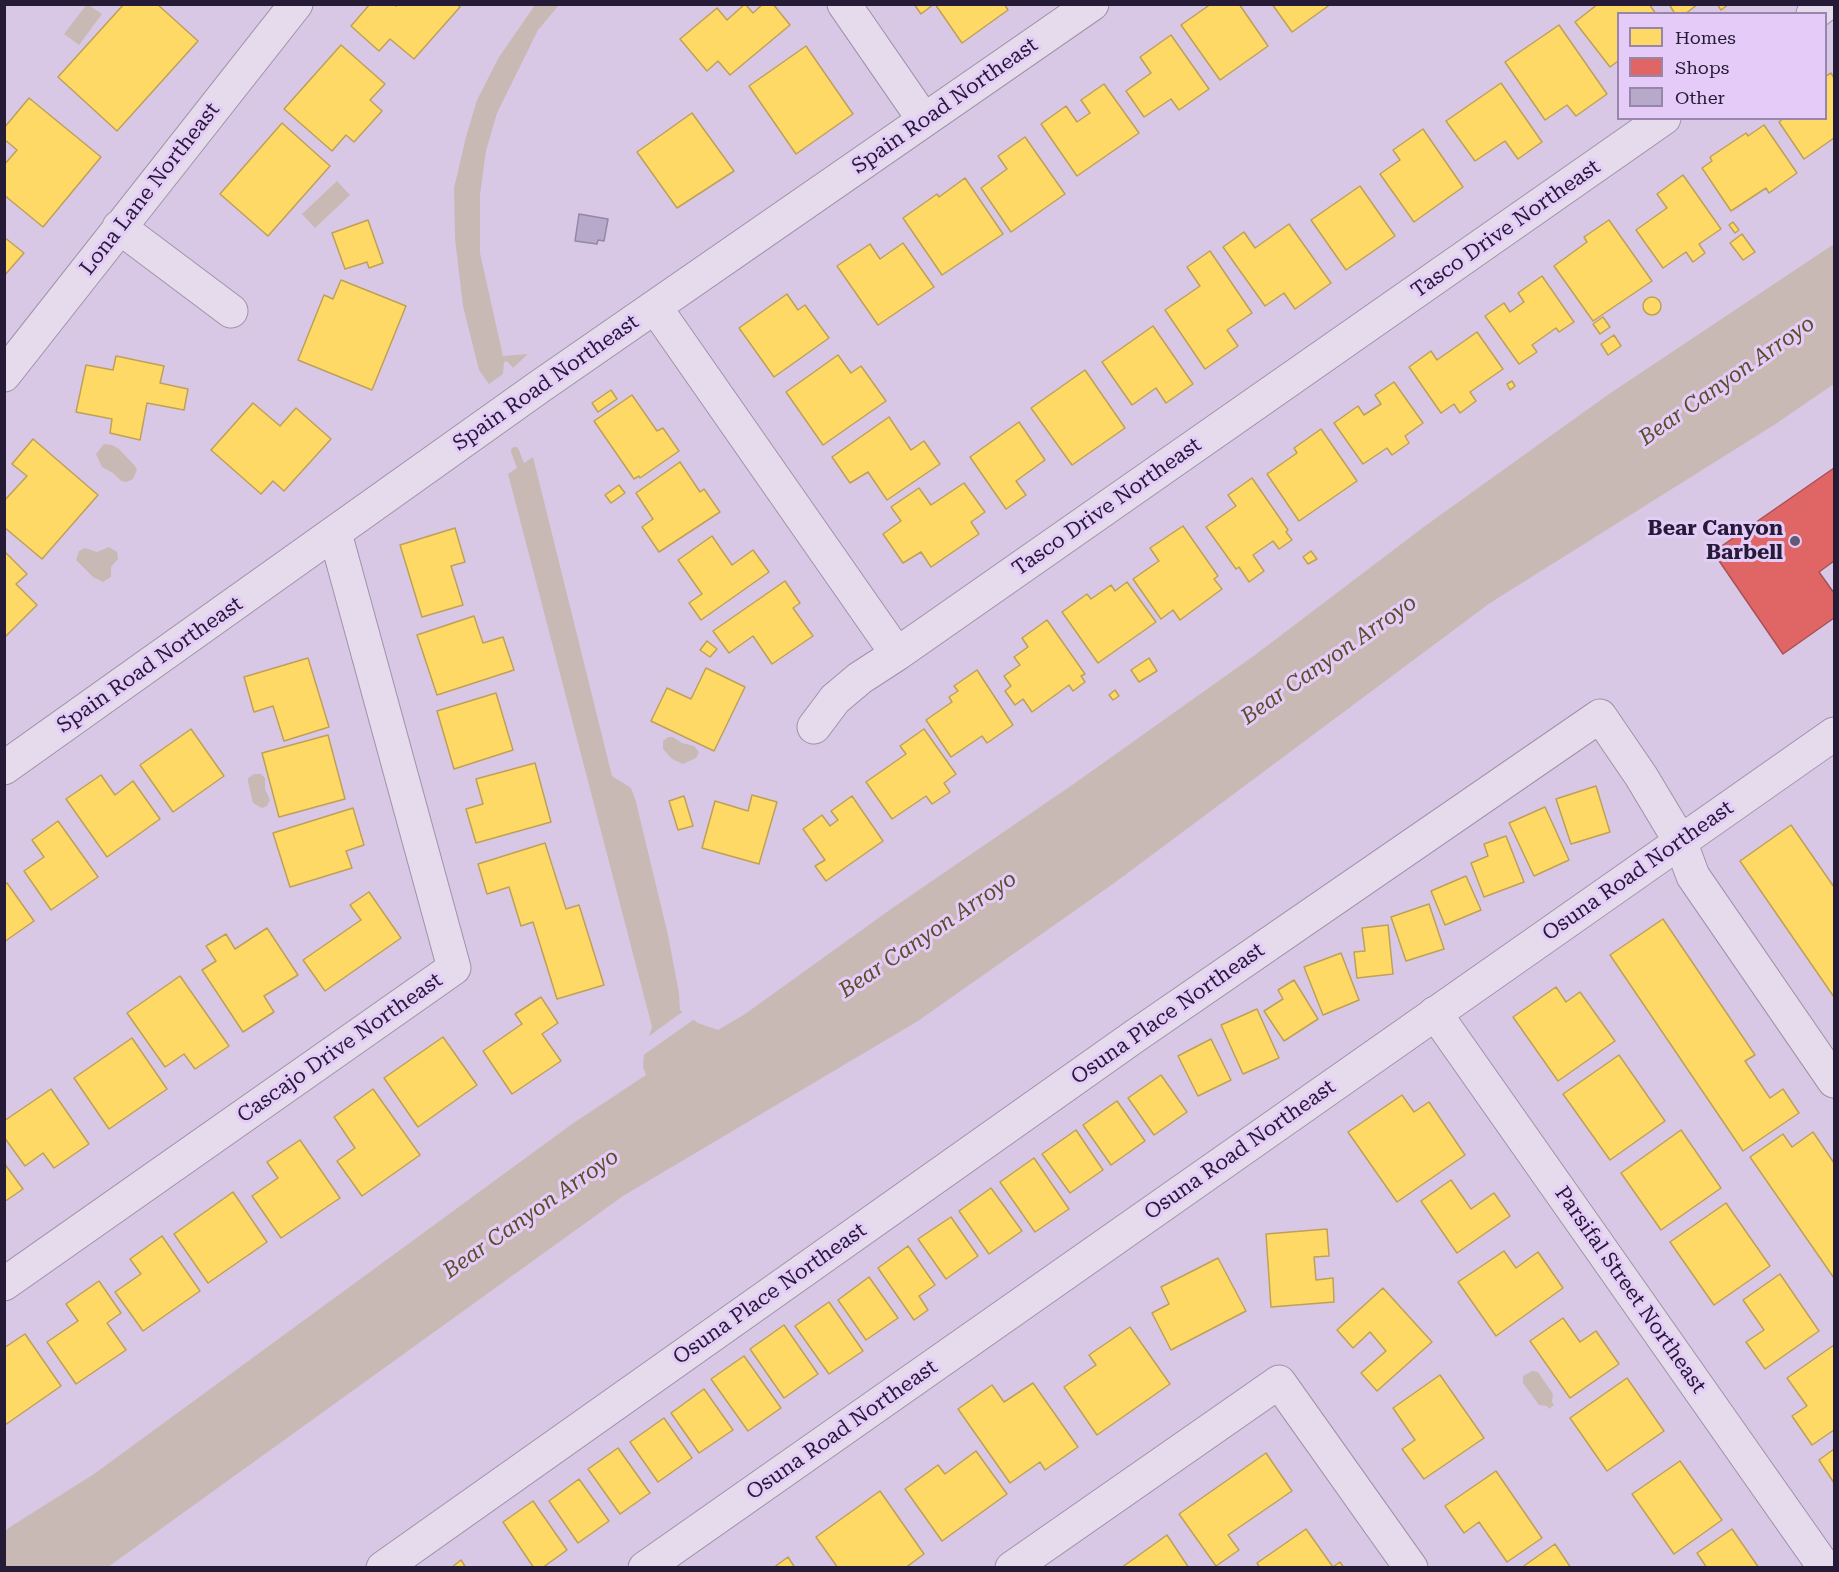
<!DOCTYPE html>
<html>
<head>
<meta charset="utf-8">
<style>
	body { margin:0 }
	#map { position:relative; width:1839px; height:1572px; overflow:hidden; background:#d9c8e5; font-family:"Roboto Serif",serif }
	canvas { display:block }
	.frame { position:absolute; inset:0; border:6px solid #251b37; pointer-events:none }
	.legend { position:absolute; left:1617px; top:12px; width:210px; height:108px; box-sizing:border-box; background:#e5ccf8; border:2px solid #9885ab; margin:0; padding:8px 10px; list-style:none; font-size:18px; color:#251b37 }
	.legend li { display:flex; align-items:center; gap:12px; height:30px }
	.legend b { width:30px; border:2px solid #9885ab }
</style>
</head>
<body>
<div id="map">
<canvas width="1839" height="1572"></canvas>
<div class="frame"></div>
<ul class="legend">
<li><b style="height:16px;background:#ffd966"></b>Homes</li>
<li><b style="height:16px;background:#e06666"></b>Shops</li>
<li><b style="height:16px;background:#b6a9c9"></b>Other</li>
</ul>
</div>
<script>
const ctx = document.querySelector('canvas').getContext('2d');
ctx.lineJoin = 'round';
function fillPath(path, color) {
  ctx.fillStyle = color;
  ctx.fill(path, 'evenodd');
}
function poly(rows) {
  const path = new Path2D();
  for (const r of rows) {
    if (r.length === 3) {
      path.moveTo(r[0] + r[2], r[1]);
      path.arc(r[0], r[1], r[2], 0, 2 * Math.PI);
      continue;
    }
    path.moveTo(r[0], r[1]);
    for (let i = 2; i < r.length; i += 2) path.lineTo(r[i], r[i + 1]);
  }
  return path;
}
function stroke(path, color, width, dash) {
  ctx.strokeStyle = color;
  ctx.lineWidth = width;
  ctx.lineCap = dash ? 'butt' : 'round';
  ctx.setLineDash(dash || []);
  ctx.stroke(path);
}
function label(font, color, halo, rows, align = 'center') {
  ctx.font = font + ' "Roboto Serif",serif';
  ctx.lineWidth = 6;
  ctx.setLineDash([]);
  ctx.textBaseline = 'middle';
  ctx.strokeStyle = halo;
  ctx.fillStyle = color;
  for (const [text, x, y, turn = 0] of rows) {
    ctx.save();
    ctx.translate(x, y);
    ctx.rotate((+turn || 0) * Math.PI / 180);
    ctx.textAlign = isNaN(turn) ? turn : align;
    if (halo) ctx.strokeText(text, 0, 0);
    ctx.fillText(text, 0, 0);
    ctx.restore();
  }
}
fillPath(poly([
	[87,4,102,14,79,45,64,34],
	[535,5,559,5,538,30,497,113,486,151,480,195,480,253,503,356,528,354,513,368,507,361,504,362,503,374,489,384,479,370,463,306,455,239,454,188,466,137,477,100,499,57],
	[337,181,350,195,315,228,302,214],
	[1834,244,1834,384,1774,425,1490,603,1117,881,918,1021,623,1196,108,1567,5,1568,5,1531,10,1527,94,1474,572,1124,646,1075,643,1067,644,1052,652,1027,508,474,533,457,612,776,631,788,636,802,668,935,679,993,680,1010,698,1023,718,1030,745,1014,891,909,1075,783,1255,655,1425,526,1609,394],
	[104,444,112,445,119,449,135,466,137,470,133,479,127,482,121,481,113,473,102,467,96,454],
	[109,547,117,552,118,559,111,567,111,577,103,582,93,577,76,560,79,551,85,548,97,552],
	[668,737,673,737,682,743,694,746,699,752,696,758,683,764,672,759,663,749,663,741],
	[254,774,261,774,265,778,265,789,270,800,267,806,262,808,253,803,248,782,248,778],
	[1532,1371,1538,1372,1553,1394,1552,1402,1554,1405,1549,1409,1547,1406,1539,1405,1523,1383,1523,1376]
]), '#c8b9b5');
fillPath(poly([
	[685,1010,696,1018,642,1056,641,1052,645,1039]
]), '#d9c8e5');
const homes = poly([
	[124,4,157,4,198,41,117,131,58,77,124,4],
	[370,4,394,4,396,6,398,4,457,4,460,7,414,59,390,39,379,51,351,26,370,4],
	[745,4,753,13,763,4,773,4,790,25,730,75,718,61,707,71,680,39,717,8,727,20,745,4],
	[914,4,934,4,921,14,914,4],
	[935,4,1004,4,1008,10,962,43,935,4],
	[1211,4,1239,4,1268,46,1220,80,1181,25,1211,4],
	[1272,4,1331,4,1292,32,1272,4],
	[1598,4,1649,4,1656,14,1618,14,1618,61,1610,67,1575,22,1598,4],
	[1669,4,1698,4,1685,14,1675,14,1669,4],
	[1717,4,1729,4,1721,10,1717,4],
	[1559,25,1607,94,1576,116,1567,105,1545,120,1505,62,1559,25],
	[1171,35,1209,89,1179,110,1171,99,1144,117,1126,91,1151,73,1140,57,1171,35],
	[341,45,385,84,370,100,382,111,354,142,346,135,332,151,284,109,341,45],
	[806,46,853,114,796,154,749,86,806,46],
	[1831,73,1834,78,1834,138,1804,159,1779,122,1784,118,1826,118,1826,76,1831,73],
	[1501,83,1542,142,1518,159,1505,141,1475,161,1446,121,1501,83],
	[1104,84,1139,133,1077,176,1041,124,1066,106,1077,122,1090,113,1081,100,1104,84],
	[29,98,101,157,43,227,4,195,4,165,17,150,4,139,4,128,29,98],
	[692,113,734,171,677,208,637,152,692,113],
	[282,123,330,166,268,236,220,194,282,123],
	[1764,125,1797,173,1769,193,1766,188,1731,211,1702,168,1712,161,1710,157,1746,133,1748,136,1764,125],
	[1423,129,1463,187,1414,222,1380,174,1400,160,1393,150,1423,129],
	[1025,137,1065,194,1011,232,981,188,1007,169,998,156,1025,137],
	[1683,175,1721,229,1699,244,1705,253,1693,262,1686,252,1663,268,1636,230,1667,208,1657,194,1683,175],
	[965,178,1003,234,942,275,903,218,937,194,939,197,965,178],
	[1360,186,1395,236,1346,270,1311,220,1360,186],
	[368,220,383,263,369,268,367,262,345,269,332,233,368,220],
	[1609,220,1652,281,1593,321,1554,266,1587,242,1584,237,1609,220],
	[1733,222,1739,230,1735,233,1729,225,1733,222],
	[1289,224,1331,283,1295,309,1284,293,1265,306,1223,247,1244,232,1255,248,1289,224],
	[1742,234,1755,252,1743,260,1730,243,1742,234],
	[4,237,24,253,4,276,4,237],
	[903,243,934,287,878,325,837,266,870,244,880,259,903,243],
	[1210,251,1252,313,1227,330,1238,346,1205,369,1165,310,1200,286,1187,267,1210,251],
	[1542,276,1574,322,1559,332,1556,328,1532,345,1537,352,1519,364,1485,316,1504,303,1510,312,1524,302,1518,293,1542,276],
	[341,280,406,306,372,390,298,360,324,295,333,299,341,280],
	[787,294,798,310,805,305,829,338,774,377,739,328,787,294],
	[1652,306,9],
	[1603,317,1610,327,1600,334,1593,324,1603,317],
	[1153,326,1193,384,1166,403,1156,388,1132,405,1102,362,1153,326],
	[1477,332,1503,369,1470,392,1476,401,1460,413,1454,404,1441,413,1409,367,1431,351,1437,360,1477,332],
	[1614,335,1621,346,1608,355,1601,344,1614,335],
	[838,355,851,373,861,366,886,401,823,445,786,392,838,355],
	[116,356,164,366,160,383,188,389,184,410,147,403,140,440,110,433,112,419,76,412,86,365,113,370,116,356],
	[1085,370,1125,428,1072,465,1031,408,1085,370],
	[1512,381,1515,386,1510,390,1507,384,1512,381],
	[1394,382,1423,423,1405,436,1409,443,1392,455,1387,448,1363,464,1334,423,1358,406,1364,415,1381,404,1375,395,1394,382],
	[611,390,617,399,598,412,592,403,611,390],
	[632,395,657,431,663,428,679,451,640,478,639,476,634,479,594,421,632,395],
	[253,403,280,426,296,408,331,439,284,491,273,481,261,494,211,450,253,403],
	[889,417,911,450,924,441,940,464,887,500,868,472,850,483,832,457,889,417],
	[1019,422,1045,460,1016,481,1026,495,1006,509,970,457,1019,422],
	[1321,429,1357,481,1299,521,1267,474,1297,453,1294,448,1321,429],
	[33,439,98,495,42,559,4,527,4,501,27,476,12,464,33,439],
	[680,462,700,492,704,489,720,512,659,552,642,527,653,519,636,493,680,462],
	[1252,478,1288,530,1286,532,1292,540,1279,549,1273,541,1253,555,1264,571,1249,582,1239,567,1236,569,1206,527,1236,506,1228,495,1252,478],
	[964,483,985,512,971,522,979,534,931,567,921,552,903,563,883,534,901,521,891,507,919,488,931,505,964,483],
	[619,485,625,493,611,503,605,495,619,485],
	[1183,526,1218,576,1214,579,1222,589,1180,620,1173,610,1161,619,1133,579,1159,561,1150,548,1183,526],
	[455,528,465,562,451,566,463,605,422,617,400,545,455,528],
	[712,536,732,565,753,550,769,572,701,620,689,603,702,594,678,560,712,536],
	[4,551,27,574,16,584,37,605,4,638,4,551],
	[1311,551,1317,559,1308,564,1303,557,1311,551],
	[785,581,800,603,793,608,813,636,772,664,753,636,729,653,713,631,785,581],
	[1127,582,1156,622,1098,663,1062,612,1087,594,1091,599,1111,585,1115,591,1127,582],
	[474,616,483,643,503,637,514,670,437,695,417,635,474,616],
	[1047,620,1085,674,1081,676,1085,682,1073,691,1069,685,1032,712,1023,699,1015,705,1005,691,1011,686,1004,676,1020,665,1014,657,1028,647,1022,638,1047,620],
	[707,641,717,649,710,657,700,650,707,641],
	[308,658,329,727,284,741,273,706,254,712,244,677,308,658],
	[1149,658,1157,671,1139,682,1131,670,1149,658],
	[706,668,745,687,714,751,651,721,667,688,691,699,706,668],
	[977,670,1013,725,987,743,982,736,951,757,926,720,952,702,949,697,958,691,954,686,977,670],
	[1115,690,1119,696,1113,700,1109,695,1115,690],
	[496,693,513,750,454,769,437,711,496,693],
	[191,729,224,776,173,812,140,765,191,729],
	[924,729,956,774,944,783,950,792,932,804,926,796,892,819,866,782,906,754,900,746,924,729],
	[328,735,345,799,279,817,262,753,328,735],
	[535,763,551,822,476,843,466,809,483,804,476,779,535,763],
	[101,775,115,795,133,781,160,819,107,857,66,799,101,775],
	[1596,786,1610,832,1571,844,1556,799,1596,786],
	[752,795,777,802,759,864,702,848,715,801,748,811,752,795],
	[684,796,693,826,678,830,669,801,684,796],
	[852,796,883,841,826,881,815,866,825,860,803,829,822,815,830,826,838,820,831,811,852,796],
	[1545,807,1569,860,1534,876,1509,823,1545,807],
	[353,808,364,845,346,851,352,868,290,887,273,833,353,808],
	[58,821,98,877,51,910,24,871,44,857,32,840,58,821],
	[1791,825,1834,887,1834,997,1740,861,1791,825],
	[1506,836,1524,882,1484,897,1471,863,1488,856,1484,844,1506,836],
	[545,843,566,909,579,905,604,985,557,999,533,922,521,926,509,887,487,894,478,864,545,843],
	[1466,876,1481,910,1445,925,1431,891,1466,876],
	[7,883,34,921,4,942,4,885,7,883],
	[369,892,401,938,325,991,303,960,361,920,350,905,369,892],
	[1429,904,1444,949,1406,961,1391,917,1429,904],
	[1663,919,1755,1055,1745,1061,1770,1098,1783,1089,1799,1113,1743,1151,1610,955,1663,919],
	[1388,925,1393,974,1357,978,1354,952,1365,951,1362,928,1388,925],
	[267,928,298,975,264,996,274,1012,243,1032,202,970,216,961,206,946,226,934,235,949,267,928],
	[1341,953,1359,1000,1323,1015,1304,967,1341,953],
	[180,976,229,1046,195,1069,184,1054,165,1067,127,1013,180,976],
	[1294,980,1318,1019,1284,1041,1264,1011,1283,999,1278,990,1294,980],
	[1556,987,1566,1002,1580,992,1615,1041,1558,1081,1513,1017,1556,987],
	[541,997,558,1023,542,1034,561,1061,512,1094,483,1051,522,1024,515,1014,541,997],
	[1257,1009,1279,1058,1243,1074,1221,1025,1257,1009],
	[443,1037,477,1085,418,1127,384,1078,443,1037],
	[132,1038,167,1089,109,1129,74,1078,132,1038],
	[1211,1039,1231,1080,1198,1096,1178,1056,1211,1039],
	[1619,1055,1665,1121,1610,1160,1563,1094,1619,1055],
	[1161,1075,1187,1112,1154,1135,1128,1098,1161,1075],
	[51,1089,89,1144,54,1168,43,1153,25,1166,4,1137,4,1121,51,1089],
	[373,1089,420,1155,362,1196,337,1161,355,1148,334,1117,373,1089],
	[1402,1095,1414,1112,1429,1102,1465,1155,1397,1202,1348,1132,1402,1095],
	[1117,1101,1145,1141,1111,1165,1083,1125,1117,1101],
	[1076,1130,1103,1170,1070,1193,1042,1154,1076,1130],
	[1681,1130,1721,1188,1661,1230,1621,1173,1681,1130],
	[1813,1132,1834,1163,1834,1278,1750,1157,1783,1134,1792,1147,1813,1132],
	[300,1140,340,1198,281,1238,252,1196,278,1178,267,1162,300,1140],
	[1034,1158,1069,1209,1035,1232,1000,1182,1034,1158],
	[4,1163,23,1189,4,1202,4,1163],
	[1451,1180,1471,1209,1494,1193,1510,1216,1457,1253,1421,1201,1451,1180],
	[991,1188,1022,1231,989,1254,959,1211,991,1188],
	[233,1192,267,1242,208,1283,174,1234,233,1192],
	[1726,1203,1770,1266,1714,1305,1670,1242,1726,1203],
	[951,1217,978,1256,946,1279,918,1239,951,1217],
	[1327,1229,1329,1256,1314,1257,1316,1280,1333,1278,1334,1302,1271,1307,1266,1234,1327,1229],
	[162,1236,200,1291,143,1331,115,1292,141,1274,130,1259,162,1236],
	[908,1246,935,1285,919,1296,928,1310,914,1320,878,1268,908,1246],
	[1504,1251,1516,1268,1538,1252,1563,1288,1496,1336,1458,1282,1504,1251],
	[1218,1258,1246,1311,1171,1350,1152,1313,1169,1304,1161,1287,1218,1258],
	[1780,1274,1819,1331,1765,1369,1746,1342,1764,1330,1743,1300,1780,1274],
	[869,1277,898,1318,866,1340,838,1300,869,1277],
	[99,1281,121,1313,107,1323,126,1350,76,1384,47,1342,78,1321,66,1304,99,1281],
	[1383,1288,1432,1342,1377,1391,1361,1373,1386,1351,1370,1332,1353,1348,1337,1330,1383,1288],
	[829,1302,863,1351,829,1374,795,1326,829,1302],
	[1563,1318,1580,1342,1596,1331,1619,1364,1570,1398,1530,1341,1563,1318],
	[784,1325,818,1374,784,1398,750,1349,784,1325],
	[1130,1327,1170,1384,1097,1435,1064,1387,1096,1365,1089,1355,1130,1327],
	[25,1334,61,1386,5,1425,4,1348,25,1334],
	[1834,1345,1834,1430,1812,1445,1792,1416,1807,1406,1787,1378,1834,1345],
	[744,1356,781,1408,748,1431,711,1379,744,1356],
	[1440,1375,1484,1438,1424,1479,1402,1449,1415,1440,1393,1408,1440,1375],
	[1627,1378,1664,1431,1607,1471,1570,1418,1627,1378],
	[1033,1383,1078,1447,1045,1470,1040,1462,1010,1483,958,1409,992,1385,1004,1402,1033,1383],
	[704,1389,733,1430,699,1453,671,1413,704,1389],
	[664,1418,692,1458,658,1482,630,1442,664,1418],
	[618,1448,650,1493,620,1514,588,1469,618,1448],
	[1834,1449,1834,1483,1819,1460,1834,1449],
	[976,1451,1007,1494,942,1541,905,1489,938,1465,945,1474,976,1451],
	[1266,1453,1292,1491,1228,1535,1239,1550,1216,1566,1179,1514,1266,1453],
	[1680,1461,1722,1520,1674,1554,1632,1494,1680,1461],
	[1496,1471,1542,1538,1507,1562,1479,1522,1464,1533,1445,1506,1496,1471],
	[579,1479,609,1521,578,1543,549,1501,579,1479],
	[880,1491,924,1554,905,1568,838,1568,816,1537,880,1491],
	[533,1501,567,1550,542,1568,534,1568,503,1522,533,1501],
	[1306,1529,1333,1567,1340,1562,1344,1568,1260,1568,1257,1563,1306,1529],
	[1732,1529,1759,1568,1707,1568,1697,1553,1732,1529],
	[1167,1535,1189,1568,1121,1568,1167,1535],
	[1555,1544,1571,1568,1521,1568,1555,1544],
	[788,1557,795,1568,773,1568,788,1557],
	[461,1560,466,1568,451,1568,461,1560]
]);
fillPath(homes, '#ffd966');
stroke(homes, '#bea058', 1.5);
const shops = poly([
	[1834,468,1834,561,1819,572,1834,593,1834,618,1783,654,1713,552,1834,468]
]);
fillPath(shops, '#e06666');
stroke(shops, '#a85058', 1.5);
stroke(poly([
	[515,451,524,475]
]), '#c8b9b5', 8);
const building = poly([
	[579,214,608,219,604,241,598,240,597,244,575,241,579,214]
]);
fillPath(building, '#b6a9c9');
stroke(building, '#9488a5', 1.5);
const minor = poly([
	[844,4,924,120],
	[1813,14,1826,4],
	[119,227,231,311],
	[655,307,897,654,1664,118],
	[4,375,296,4],
	[814,727,835,699,860,678,897,654],
	[4,768,539,387,1092,4],
	[1435,1013,1825,1568],
	[4,1284,454,968,335,533],
	[383,1568,1135,1036,1600,716,1641,776,1680,841,1693,876,1834,1081],
	[645,1568,1834,734],
	[1012,1568,1279,1382,1411,1568]
]);
stroke(minor, '#9e92a9', 35);
stroke(minor, '#e5dbec', 33);
for (const [x, y, r, color] of [
	[1795,541,6,"#645874"]
]) {
  const dot = new Path2D();
  dot.arc(x, y, r, 0, 2 * Math.PI);
  ctx.fillStyle = color;
  ctx.fill(dot);
  stroke(dot, '#e5ccf8', 2);
}
label('21px', '#251b37', '#e5ccf8', [
	["Spain Road Northeast",945,106,-35],
	["Lona Lane Northeast",150,189,-52],
	["Tasco Drive Northeast",1506,229,-35],
	["Spain Road Northeast",546,383,-35],
	["Tasco Drive Northeast",1107,507,-35],
	["Spain Road Northeast",150,665,-35],
	["Osuna Road Northeast",1638,871,-35],
	["Osuna Place Northeast",1168,1014,-35],
	["Cascajo Drive Northeast",340,1048,-35],
	["Osuna Road Northeast",1240,1150,-35],
	["Parsifal Street Northeast",1630,1290,55],
	["Osuna Place Northeast",770,1294,-35],
	["Osuna Road Northeast",842,1430,-35]
]);
label('bold 21px', '#251b37', '#e5ccf8', [
	["Bear Canyon",1783,529],
	["Barbell",1783,553]
], 'right');
label('italic 22px', '#584f29', '#e5ccf8', [
	["Bear Canyon Arroyo",1727,381,-35],
	["Bear Canyon Arroyo",1329,660,-35],
	["Bear Canyon Arroyo",928,935,-34],
	["Bear Canyon Arroyo",531,1214,-35]
]);
</script>
</body>
</html>
